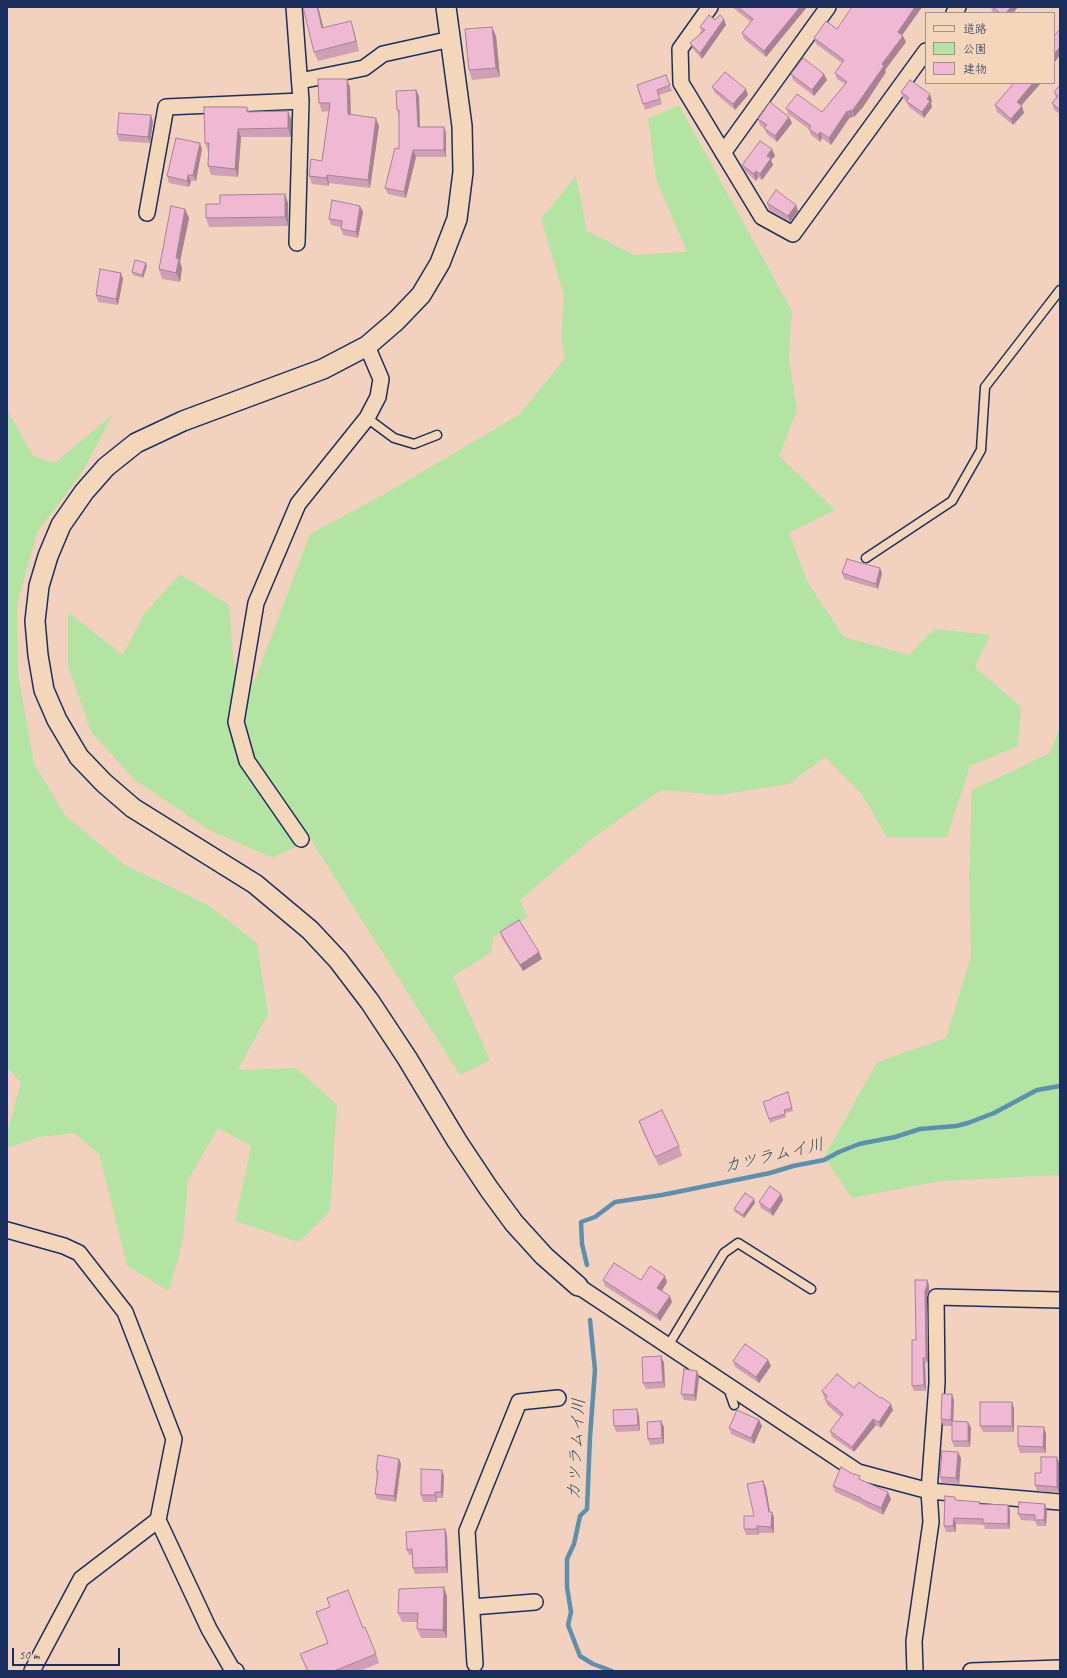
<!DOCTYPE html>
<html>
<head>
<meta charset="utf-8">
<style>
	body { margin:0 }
	#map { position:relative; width:1067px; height:1678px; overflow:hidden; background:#f3d1bf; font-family:Caveat,"Klee One",sans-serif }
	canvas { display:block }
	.frame { position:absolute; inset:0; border:8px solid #1b2f5e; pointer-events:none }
	.legend { position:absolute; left:925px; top:12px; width:130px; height:72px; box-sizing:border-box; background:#f4d7ba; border:1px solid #9d9495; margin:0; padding:5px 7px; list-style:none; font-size:12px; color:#1b2f5e }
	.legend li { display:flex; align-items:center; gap:8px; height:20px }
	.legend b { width:20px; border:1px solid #9d9495 }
	.scale { position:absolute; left:12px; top:1648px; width:108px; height:18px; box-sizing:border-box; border:2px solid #1b2f5e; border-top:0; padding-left:5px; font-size:12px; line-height:14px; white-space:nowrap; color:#1b2f5e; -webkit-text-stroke:3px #f4d7ba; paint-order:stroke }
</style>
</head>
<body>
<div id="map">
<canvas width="1067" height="1678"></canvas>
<div class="frame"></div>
<ul class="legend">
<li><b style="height:5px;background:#f4d7ba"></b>道路</li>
<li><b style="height:11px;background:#b4e4a3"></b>公園</li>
<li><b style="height:11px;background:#efb9d3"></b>建物</li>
</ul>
<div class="scale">50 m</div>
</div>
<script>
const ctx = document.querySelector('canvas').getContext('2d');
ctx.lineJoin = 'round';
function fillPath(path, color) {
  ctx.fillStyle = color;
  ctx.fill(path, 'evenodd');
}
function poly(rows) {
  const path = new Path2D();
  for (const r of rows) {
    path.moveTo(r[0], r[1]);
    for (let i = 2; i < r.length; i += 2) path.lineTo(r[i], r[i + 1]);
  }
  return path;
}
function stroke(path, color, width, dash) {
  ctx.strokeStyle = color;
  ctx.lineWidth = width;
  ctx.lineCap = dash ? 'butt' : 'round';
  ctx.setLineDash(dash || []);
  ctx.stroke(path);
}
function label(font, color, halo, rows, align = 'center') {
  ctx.font = font + ' Caveat,"Klee One",sans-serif';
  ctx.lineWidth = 3;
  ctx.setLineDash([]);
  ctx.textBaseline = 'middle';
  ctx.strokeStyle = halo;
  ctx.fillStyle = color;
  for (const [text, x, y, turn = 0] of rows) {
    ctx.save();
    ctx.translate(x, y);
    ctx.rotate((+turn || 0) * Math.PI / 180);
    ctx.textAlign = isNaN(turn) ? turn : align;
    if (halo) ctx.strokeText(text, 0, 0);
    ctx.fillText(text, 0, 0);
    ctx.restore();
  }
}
fillPath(poly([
	[679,105,792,311,789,357,797,411,779,456,835,510,789,533,808,583,844,637,909,655,934,629,990,635,975,667,1021,707,1018,746,970,766,947,837,887,837,861,793,825,757,789,784,719,795,661,790,593,838,520,900,528,917,493,937,491,953,453,976,490,1060,460,1075,311,840,273,858,209,830,135,780,91,732,68,665,68,612,123,655,144,614,180,574,229,605,234,666,254,682,310,534,381,496,519,415,565,358,561,337,564,296,541,219,576,176,587,231,634,255,687,252,656,179,648,119],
	[7,409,33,456,55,463,113,414,83,471,37,533,17,605,18,673,34,764,66,816,125,865,208,905,257,943,268,1014,238,1070,296,1068,337,1105,330,1211,299,1242,235,1221,251,1146,218,1128,188,1180,183,1241,169,1291,127,1266,99,1154,74,1133,39,1137,7,1148,7,1133,21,1083,7,1067],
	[1060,727,1060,1175,940,1181,852,1198,824,1157,877,1062,946,1038,971,956,969,876,972,790,1050,753]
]), '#b4e4a3');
stroke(poly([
	[587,1265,582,1244,581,1222,595,1217,615,1202,662,1195,770,1173,793,1166,824,1160,839,1152,859,1144,895,1137,920,1129,956,1126,968,1123,994,1113,1037,1090,1060,1086],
	[590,1320,595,1370,590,1437,587,1509,580,1516,574,1544,567,1559,567,1587,571,1612,568,1625,580,1656,593,1664,612,1671]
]), '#5b90af', 4.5);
const service = poly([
	[367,418,394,438,414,444,437,435],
	[866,558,952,501,981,450,985,387,1060,290],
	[668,1346,724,1253,738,1243,811,1289],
	[728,1388,734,1405]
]);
const minor = poly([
	[294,7,301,101,297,243],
	[710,7,680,49,681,83,762,217,793,234,926,51],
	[954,13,958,7],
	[300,81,364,68,383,54,451,39],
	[723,153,828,7],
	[147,213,166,107,301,101],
	[301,839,247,761,236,722,256,603,298,504,367,418,378,397,381,379,367,346],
	[7,1230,64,1246,79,1253,125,1312,174,1439,158,1520,209,1629,232,1669,236,1671],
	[578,1286,858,1472,929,1491,1060,1502],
	[472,1607,535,1602],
	[475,1664,467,1531,519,1402,558,1398],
	[32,1671,81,1579,158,1520],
	[915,1671,914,1641,931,1522,929,1491,937,1383,936,1297,1060,1300],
	[971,1671,1060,1668]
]);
const tertiary = poly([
	[446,7,462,126,463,172,457,219,440,263,421,295,396,321,367,346,323,369,183,421,136,443,106,467,84,492,61,525,48,556,39,586,35,621,38,655,44,690,57,720,79,757,104,783,133,808,255,884,310,930,338,960,370,1002,407,1058,457,1141,489,1189,514,1223,544,1256,578,1286]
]);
stroke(service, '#1b2f5e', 11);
stroke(minor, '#1b2f5e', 18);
stroke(tertiary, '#1b2f5e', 22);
stroke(service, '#f4d7ba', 8);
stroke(minor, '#f4d7ba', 15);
stroke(tertiary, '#f4d7ba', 19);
fillPath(poly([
	[257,7,278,7,278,8],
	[732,7,807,7,766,57,744,39,742,33,751,22],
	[852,7,922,7,902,35,906,42,885,70,886,72,863,107,854,117,853,116,851,118,850,117,831,145,822,138,820,142,811,135,809,129,788,114,786,108,822,112,845,84,837,79,835,73,842,63,816,44,814,38,837,29],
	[991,7,1018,7,1013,13,993,13,993,12,992,11],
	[319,10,323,28,354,31,359,51,318,61,314,52],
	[715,20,726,25,702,59,693,49,690,43,702,32,700,27],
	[496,36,500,77,472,80,469,70],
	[791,74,827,80,814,96,793,80],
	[666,75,672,91,659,95,662,104,645,110,637,85],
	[1014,83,1041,83,1021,106,1024,113,1013,125,997,112,995,105],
	[1060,85,1060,114,1054,110,1052,103,1056,98,1054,92],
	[350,87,351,114,379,126,370,188,329,183,329,186,312,184,309,176,322,161,329,111,322,112,319,103],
	[712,87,748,95,735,110,715,93],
	[416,90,419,96,420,127,444,127,446,133,446,157,416,157,406,198,388,194,385,188,399,149,399,117,397,110],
	[901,92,932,101,931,103,932,107,924,118,909,107,906,101,903,98],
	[247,107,249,112,291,119,291,137,241,137,238,177,211,175,208,166,209,151,208,151,205,143],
	[151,115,153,122,150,143,119,141,117,134],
	[758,119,792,123,777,142,767,134,764,128,760,125],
	[202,149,196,181,191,181,189,187,169,183,167,176],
	[772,149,775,156,771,160,773,165,762,180,758,177,756,181,745,171,742,165],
	[288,203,288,226,209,227,206,218,220,204],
	[767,203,796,205,798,211,790,222,769,210],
	[360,206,363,212,358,238,343,235,341,229,341,227,331,225,329,219],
	[185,209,189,218,180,262,182,268,180,282,162,279,159,269],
	[147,266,143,278,133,275,132,272],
	[123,279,118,305,98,302,96,295],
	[842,573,882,573,878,589,844,579],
	[500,932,542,959,523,971,502,938],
	[788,1092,793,1111,785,1113,786,1117,770,1123,763,1102,772,1099],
	[639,1121,679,1146,682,1156,659,1166,642,1130],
	[781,1194,783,1200,773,1216,761,1208,759,1202],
	[754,1199,755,1203,744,1218,735,1212,734,1209],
	[603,1280,641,1280,667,1282,662,1290,672,1302,660,1321,605,1286],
	[927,1280,929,1285,929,1291,927,1297,928,1363,925,1363,926,1391,914,1391,912,1386,916,1340],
	[661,1356,664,1363,665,1388,646,1389,643,1383],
	[768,1360,771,1366,759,1383,735,1367,733,1361],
	[697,1371,699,1377,696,1401,684,1400,681,1394],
	[854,1388,893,1410,881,1428,876,1425,854,1452,832,1437,830,1431,841,1417,827,1405,825,1399,825,1398,824,1397,822,1391],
	[952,1394,954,1401,953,1421,968,1422,971,1428,970,1447,954,1447,952,1441,952,1426,943,1426,941,1419],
	[1014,1408,1014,1432,983,1432,980,1426],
	[639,1415,640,1431,616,1432,614,1426],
	[759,1420,762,1426,754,1444,731,1434,729,1428],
	[661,1421,664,1427,664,1444,650,1445,648,1439],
	[1046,1433,1046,1453,1020,1453,1018,1446],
	[1057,1457,1059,1463,1059,1493,1037,1491,1035,1485,1041,1473],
	[961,1458,959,1484,942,1483,940,1477],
	[399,1459,401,1464,396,1502,377,1499,375,1494,377,1475,376,1470],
	[444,1476,443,1498,437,1498,437,1502,423,1502,421,1495],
	[862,1480,891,1499,883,1515,863,1505,862,1504,835,1492,833,1486],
	[763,1481,766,1488,770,1512,772,1512,774,1518,774,1533,759,1533,759,1535,746,1535,744,1529,754,1516],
	[957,1500,980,1504,1008,1505,1010,1510,1010,1529,985,1529,984,1525,956,1524,956,1532,946,1532,944,1526],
	[1047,1510,1046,1526,1037,1526,1035,1521,1021,1520,1018,1514],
	[447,1534,448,1573,415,1574,413,1568,412,1555,409,1555,407,1550],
	[447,1596,447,1638,421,1638,417,1629,417,1622,402,1622,398,1613],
	[363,1628,376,1654,379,1663,360,1671,307,1671,300,1654]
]), '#ce9fb5');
fillPath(poly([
	[317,7,318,7,319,10,326,38,322,28],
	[800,7,807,7,766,57,764,51],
	[915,7,922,7,900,38,898,32],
	[1011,7,1018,7,1013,13,1006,13],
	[724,19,726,25,702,59,700,53],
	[351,21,354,31,359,51,356,41],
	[492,27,496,36,500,77,496,68],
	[903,36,906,42,885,70,886,72,863,107,854,117,852,111,882,64],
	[1059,48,1060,51,1060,55,1054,63,1054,54],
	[824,74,827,80,814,96,812,90],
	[347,79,350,87,351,122,348,114],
	[1033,83,1041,83,1019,108,1017,102],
	[746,89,748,95,735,110,733,104],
	[416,90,419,96,420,133,418,127],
	[930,94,932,101,931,103,932,107,924,118,922,112,927,99],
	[1022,106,1024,113,1013,125,1011,119],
	[850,110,853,116,851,118,849,112],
	[288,111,291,119,291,137,288,128],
	[847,111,850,117,831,145,829,138],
	[151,115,153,122,150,143,148,137],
	[789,117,792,123,777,142,775,136],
	[376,118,379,126,370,188,368,180],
	[444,127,446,133,446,157,444,150],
	[238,129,241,137,238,177,235,169],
	[820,132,822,138,820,142,818,135],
	[200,143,202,149,196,181,193,175],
	[772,149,775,156,771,160,773,165,762,180,760,174,767,156],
	[413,150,416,157,406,198,404,192],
	[756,171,758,177,756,181,754,174],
	[188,175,191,181,189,187,187,181],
	[327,175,329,183,329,186,326,178],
	[285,194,288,203,288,226,285,217],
	[796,205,798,211,790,222,788,216],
	[360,206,363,212,358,238,356,232],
	[185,209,189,218,180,262,182,268,180,282,176,273,176,258],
	[146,263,147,266,143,278,142,275],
	[121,273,123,279,118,305,116,299],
	[880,568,882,573,878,589,876,584],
	[539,952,542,959,523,971,520,965],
	[781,1194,783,1200,773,1216,770,1210],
	[754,1199,755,1203,744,1218,743,1215],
	[665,1276,667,1282,660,1294,657,1288],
	[927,1280,929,1285,929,1291,927,1297,928,1363,926,1358,925,1291],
	[670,1296,672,1302,660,1321,657,1315],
	[661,1356,664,1363,665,1388,663,1382],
	[923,1358,925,1363,926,1391,924,1385],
	[768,1360,771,1366,759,1383,756,1377],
	[697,1371,699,1377,696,1401,694,1395],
	[952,1394,954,1401,953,1426,951,1420],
	[1012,1402,1014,1408,1014,1432,1012,1426],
	[891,1404,893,1410,881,1428,879,1422],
	[637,1409,639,1415,640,1431,638,1425],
	[873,1419,876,1425,854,1452,852,1447],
	[759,1420,762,1426,754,1444,751,1438],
	[661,1421,664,1427,664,1444,662,1438],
	[968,1422,971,1428,970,1447,968,1441],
	[1044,1427,1046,1433,1046,1453,1043,1447],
	[958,1452,961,1458,959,1484,956,1478],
	[1057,1457,1059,1463,1059,1493,1057,1487],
	[399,1459,401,1464,396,1502,394,1496],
	[442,1470,444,1476,443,1498,441,1492],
	[763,1481,766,1488,771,1518,769,1512],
	[435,1492,437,1498,437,1502,435,1495],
	[888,1492,891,1499,883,1515,881,1508],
	[1045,1504,1047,1510,1046,1526,1044,1520],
	[1008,1505,1010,1510,1010,1529,1008,1524],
	[772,1512,774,1518,774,1533,771,1527],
	[954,1518,956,1524,956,1532,953,1526],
	[757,1526,759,1533,759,1535,757,1529],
	[445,1529,447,1534,448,1573,446,1567],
	[444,1587,447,1596,447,1638,443,1630]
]), '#a78294');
const building = poly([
	[303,7,317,7,322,28,351,21,356,41,314,52,303,7],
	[738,7,800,7,764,51,742,33,753,19,738,7],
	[852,7,915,7,898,32,903,36,882,64,884,66,860,100,852,111,850,110,849,112,847,111,829,138,820,132,818,135,809,129,811,126,786,108,797,94,822,112,847,82,835,73,844,60,814,38,826,21,837,29,852,7],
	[993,7,1011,7,1006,13,1000,13,993,7],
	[709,15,715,20,720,15,724,19,700,53,690,43,705,30,700,27,709,15],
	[492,27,496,68,469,70,465,29,492,27],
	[1060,29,1060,49,1059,48,1054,54,1054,36,1060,29],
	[803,58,824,74,812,90,791,74,803,58],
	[725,72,746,89,733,104,712,87,725,72],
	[666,75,670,85,657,90,660,99,643,104,637,85,666,75],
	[318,79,347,79,348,114,376,118,368,180,327,175,326,178,309,176,311,159,322,161,330,103,319,103,318,79],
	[910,80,930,94,927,99,930,101,922,112,906,101,909,98,901,92,910,80],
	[1014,83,1033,83,1017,102,1022,106,1011,119,995,105,1014,83],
	[1060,85,1060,110,1052,103,1058,96,1054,92,1060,85],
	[416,90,418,127,444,127,444,150,413,150,404,192,385,188,395,148,399,149,399,110,397,110,396,91,416,90],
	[770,102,789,117,775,136,764,128,767,125,758,119,770,102],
	[204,107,247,107,247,112,288,111,288,128,238,129,235,169,208,166,209,143,205,143,204,107],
	[119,113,151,115,148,137,117,134,119,113],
	[176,138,200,143,193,175,188,175,187,181,167,176,176,138],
	[760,141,772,149,767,156,771,158,760,174,756,171,754,174,742,165,760,141],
	[776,190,796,205,788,216,767,203,776,190],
	[285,194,285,217,206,218,206,204,220,204,220,195,285,194],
	[332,200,360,206,356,232,341,229,342,221,329,219,332,200],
	[171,206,185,209,176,258,179,259,176,273,159,269,171,206],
	[135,260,146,263,142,275,132,272,135,260],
	[100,269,121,273,116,299,96,295,100,269],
	[847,559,880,568,876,584,842,573,847,559],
	[519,920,539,952,520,965,500,932,519,920],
	[788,1092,792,1108,784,1110,785,1114,769,1119,763,1102,772,1099,772,1098,788,1092],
	[662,1110,679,1146,655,1157,639,1121,662,1110],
	[770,1186,781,1194,770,1210,759,1202,770,1186],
	[745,1193,754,1199,743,1215,734,1209,745,1193],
	[614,1263,641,1280,650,1266,665,1276,657,1288,670,1296,657,1315,603,1280,614,1263],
	[915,1280,927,1280,927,1286,925,1291,926,1358,923,1358,924,1385,912,1386,912,1340,916,1340,915,1280],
	[745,1344,768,1360,756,1377,733,1361,745,1344],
	[661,1356,663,1382,643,1383,642,1357,661,1356],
	[684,1369,697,1371,694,1395,681,1394,684,1369],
	[837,1374,854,1388,859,1382,880,1398,881,1397,891,1404,879,1422,873,1419,852,1447,830,1431,843,1414,825,1399,827,1396,822,1391,837,1374],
	[942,1394,952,1394,951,1420,941,1419,942,1394],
	[980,1402,1012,1402,1012,1426,980,1426,980,1402],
	[637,1409,638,1425,614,1426,613,1410,637,1409],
	[737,1410,759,1420,751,1438,729,1428,737,1410],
	[661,1421,662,1438,648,1439,647,1422,661,1421],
	[952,1421,968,1422,968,1441,952,1441,952,1421],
	[1018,1426,1044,1427,1043,1447,1018,1446,1018,1426],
	[942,1451,958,1452,956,1478,940,1477,942,1451],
	[378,1455,399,1459,394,1496,375,1494,378,1471,376,1470,378,1455],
	[1041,1457,1057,1457,1057,1487,1035,1485,1035,1473,1041,1473,1041,1457],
	[841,1467,851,1473,860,1476,859,1479,888,1492,881,1508,861,1499,861,1498,833,1486,841,1467],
	[421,1469,442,1470,441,1492,435,1492,435,1495,421,1495,421,1469],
	[763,1481,769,1512,772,1512,771,1527,757,1526,757,1529,744,1529,744,1516,754,1516,747,1484,763,1481],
	[945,1496,955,1497,955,1500,980,1502,979,1504,1008,1505,1008,1524,983,1523,983,1519,954,1518,953,1526,944,1526,945,1496],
	[1019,1502,1045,1504,1044,1520,1035,1520,1035,1515,1018,1514,1019,1502],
	[445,1529,446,1567,413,1568,412,1549,407,1550,406,1532,445,1529],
	[444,1587,443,1630,417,1629,418,1613,398,1613,399,1589,444,1587],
	[348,1590,363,1628,365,1627,376,1654,334,1671,308,1671,300,1654,328,1643,316,1612,330,1607,327,1598,348,1590]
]);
fillPath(building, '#efb9d3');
stroke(building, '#a78294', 1);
label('italic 17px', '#2b4772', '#f4d7ba', [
	["カツラムイ川",774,1156,-13],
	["カツラムイ川",577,1449,-87]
]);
</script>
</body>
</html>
